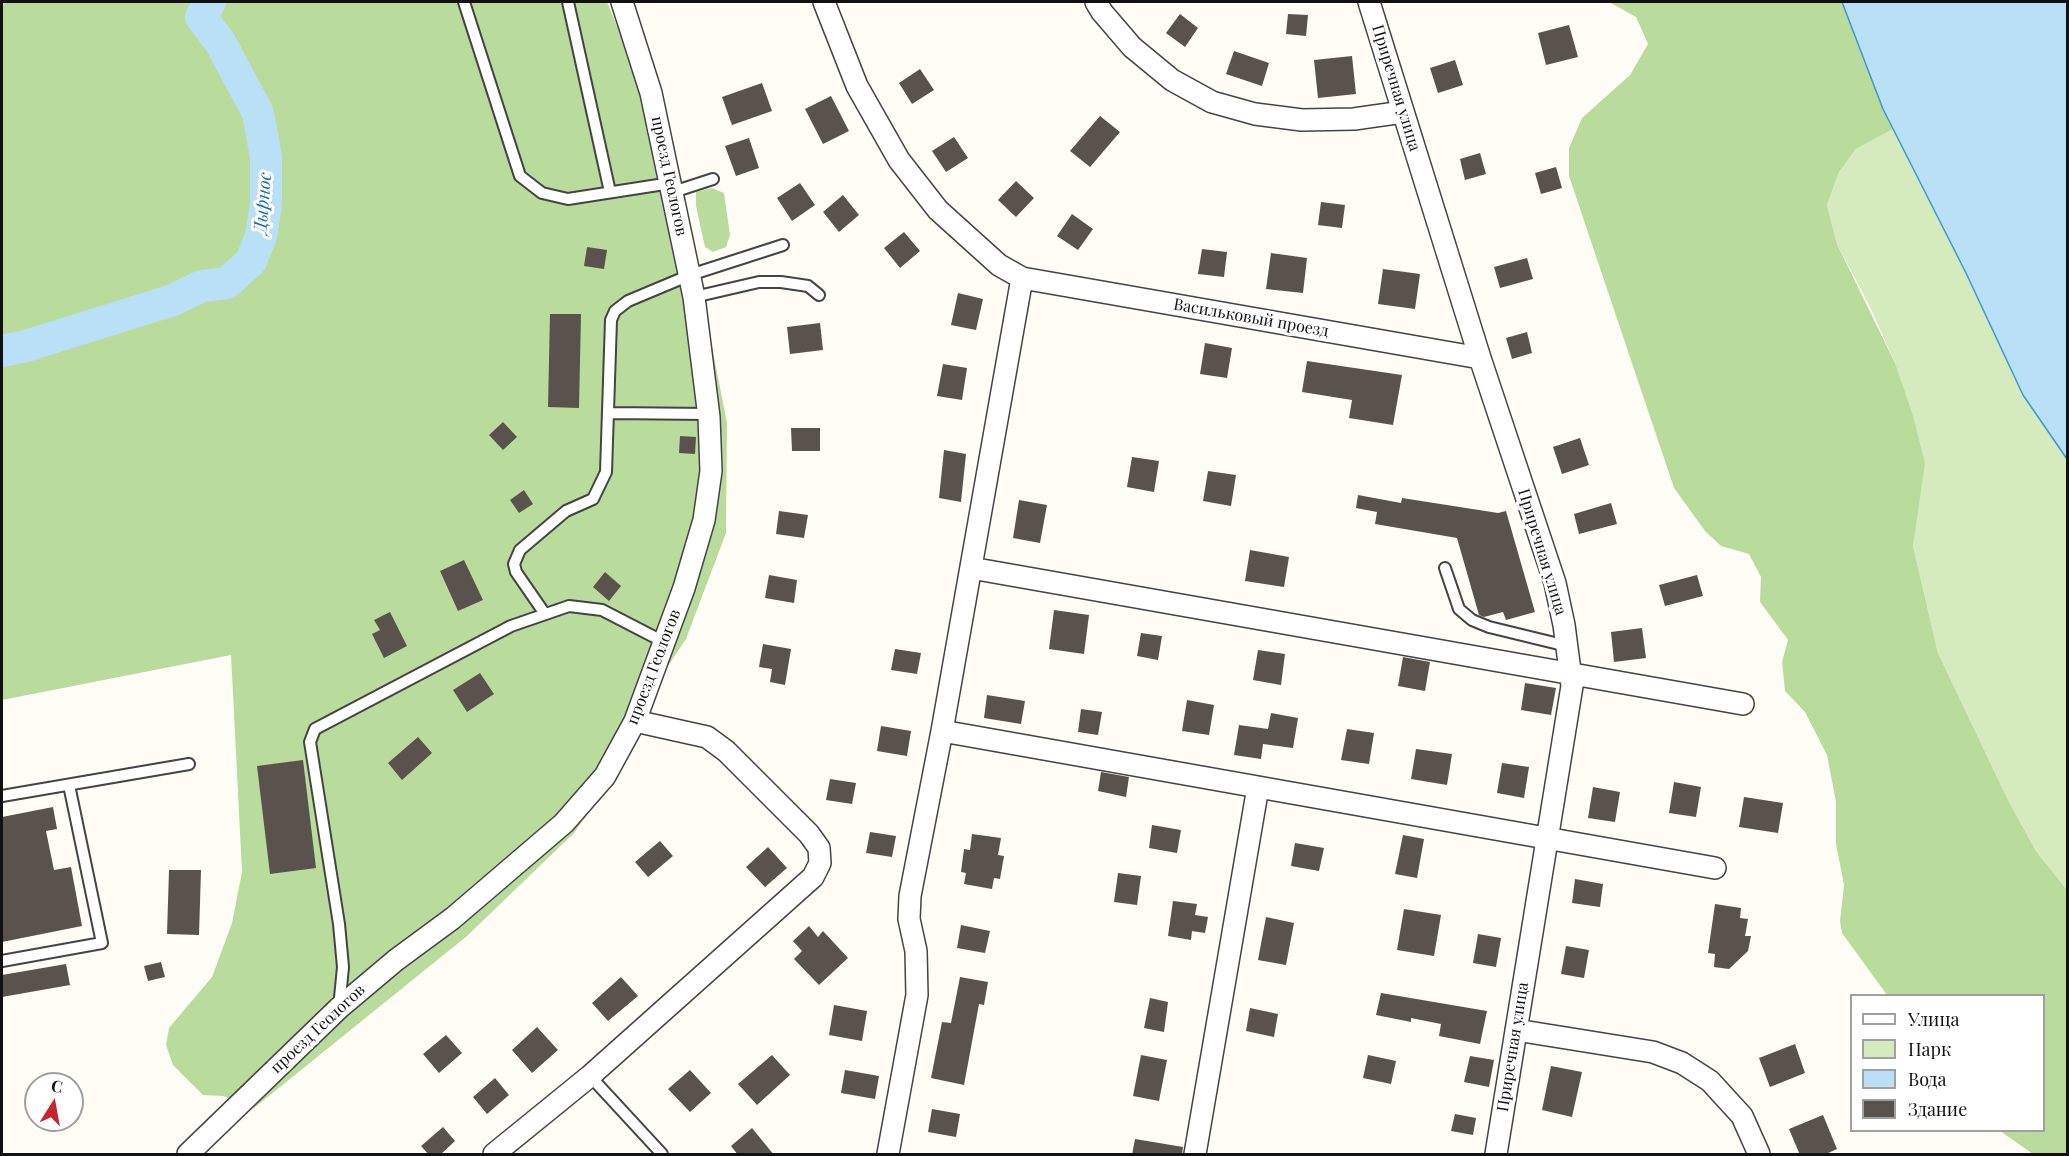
<!DOCTYPE html>
<html>
<head>
<meta charset="utf-8">
<style>
	body { margin:0 }
	#map { position:relative; width:2069px; height:1156px; overflow:hidden; background:#fffdf5; font-family:"Playfair Display",serif }
	canvas { display:block }
	.frame { position:absolute; inset:0; border:3px solid #111; pointer-events:none }
	.legend { position:absolute; left:1850px; top:994px; width:195px; height:138px; box-sizing:border-box; background:#fff; border:2px solid #a0a0a0; margin:0; padding:8px 10px; list-style:none; font-size:18px; color:#111 }
	.legend li { display:flex; align-items:center; gap:12px; height:30px }
	.legend b { width:30px; border:2px solid #a0a0a0 }
	.north { position:absolute; left:24px; top:1072px; width:60px; height:60px; box-sizing:border-box; background:#fff; border:2px solid #a0a0a0; border-radius:50%; rotate:11deg; font-size:16px; font-weight:700; line-height:24px; text-align:center; color:#111 }
	.north::after { content:''; display:block; margin:auto; width:21px; height:27px; background:#c4262e; clip-path:polygon(50% 0,100% 100%,50% 72%,0 100%) }
</style>
</head>
<body>
<div id="map">
<canvas width="2069" height="1156"></canvas>
<div class="frame"></div>
<ul class="legend">
<li><b style="height:8px;background:#fff"></b>Улица</li>
<li><b style="height:16px;background:#d5ebbd"></b>Парк</li>
<li><b style="height:16px;background:#b9e0f7"></b>Вода</li>
<li><b style="height:16px;background:#5a524d"></b>Здание</li>
</ul>
<div class="north">С</div>
</div>
<script>
const ctx = document.querySelector('canvas').getContext('2d');
ctx.lineJoin = 'round';
function fillPath(path, color) {
  ctx.fillStyle = color;
  ctx.fill(path, 'evenodd');
}
function poly(rows) {
  const path = new Path2D();
  for (const r of rows) {
    path.moveTo(r[0], r[1]);
    for (let i = 2; i < r.length; i += 2) path.lineTo(r[i], r[i + 1]);
  }
  return path;
}
function stroke(path, color, width, dash) {
  ctx.strokeStyle = color;
  ctx.lineWidth = width;
  ctx.lineCap = dash ? 'butt' : 'round';
  ctx.setLineDash(dash || []);
  ctx.stroke(path);
}
function label(font, color, halo, rows, align = 'center') {
  ctx.font = font + ' "Playfair Display",serif';
  ctx.lineWidth = 6;
  ctx.setLineDash([]);
  ctx.textBaseline = 'middle';
  ctx.strokeStyle = halo;
  ctx.fillStyle = color;
  for (const [text, x, y, turn = 0] of rows) {
    ctx.save();
    ctx.translate(x, y);
    ctx.rotate((+turn || 0) * Math.PI / 180);
    ctx.textAlign = isNaN(turn) ? turn : align;
    if (halo) ctx.strokeText(text, 0, 0);
    ctx.fillText(text, 0, 0);
    ctx.restore();
  }
}
fillPath(poly([
	[1893,129,1966,273,2023,395,2067,459,2067,890,2036,851,2007,798,1938,653,1913,546,1917,507,1895,363,1871,309,1837,244,1827,205,1839,172,1856,149]
]), '#d5ebbd');
fillPath(poly([
	[2,2,607,2,678,174,727,423,726,533,686,639,660,678,626,760,574,833,467,936,254,1108,223,1096,203,1095,173,1065,166,1045,169,1028,212,977,232,923,242,872,231,655,2,700],
	[1609,2,1842,2,1893,129,1856,149,1839,172,1827,205,1837,244,1895,363,1913,416,1925,463,1913,546,1938,653,2007,798,2036,851,2067,890,2067,1154,2033,1154,2000,1131,2044,1130,2044,996,1887,995,1842,933,1840,921,1844,885,1836,844,1836,802,1827,755,1805,712,1785,691,1782,662,1788,640,1760,602,1761,577,1749,554,1721,546,1705,531,1674,488,1569,176,1569,148,1582,118,1630,75,1648,44,1636,17],
	[712,188,724,193,730,235,726,247,713,252,705,247,696,206,696,192]
]), '#b9dc9c');
const water = poly([
	[1842,2,2067,2,2067,459,2023,395,1966,273,1883,109,1842,2]
]);
fillPath(water, '#b9e0f7');
stroke(water, '#3f96cf', 1.5);
stroke(poly([
	[2,351,26,346,173,300,202,286,227,283,251,261,261,236,266,205,266,157,258,113,220,42,201,17,210,2]
]), '#b9e0f7', 32);
fillPath(poly([
	[1180,14,1198,28,1185,47,1166,33],
	[1288,14,1308,15,1306,36,1286,34],
	[1569,25,1578,57,1546,65,1538,33],
	[1234,51,1269,63,1262,86,1226,74],
	[1352,56,1356,94,1318,98,1314,60],
	[1455,60,1463,85,1438,93,1430,68],
	[920,69,934,90,912,104,899,83],
	[762,83,772,111,732,125,722,97],
	[831,96,849,131,823,144,805,109],
	[1100,116,1120,132,1090,167,1070,151],
	[954,137,968,158,946,172,932,151],
	[749,138,759,168,736,176,725,146],
	[1480,153,1486,174,1465,180,1460,159],
	[1556,167,1562,188,1541,194,1535,173],
	[1016,181,1034,198,1016,217,998,200],
	[800,183,815,205,792,221,777,198],
	[843,195,859,215,839,232,823,212],
	[1321,202,1345,205,1342,228,1318,225],
	[1072,214,1093,229,1078,250,1057,236],
	[904,232,920,251,900,268,884,248],
	[587,247,607,250,604,269,584,266],
	[1202,249,1227,252,1224,277,1198,274],
	[1271,253,1307,258,1303,293,1266,289],
	[1527,258,1533,279,1500,288,1494,267],
	[1383,269,1420,274,1415,309,1378,304],
	[958,293,983,299,976,330,951,325],
	[550,314,581,314,579,408,548,407],
	[820,323,823,350,790,354,787,327],
	[1527,332,1532,353,1512,359,1506,338],
	[1205,343,1232,348,1227,378,1200,374],
	[1307,361,1402,375,1393,425,1349,418,1352,400,1302,392],
	[943,364,967,368,962,400,937,396],
	[503,422,517,437,503,450,489,435],
	[791,428,820,428,820,451,792,451],
	[680,436,696,437,695,454,679,453],
	[1580,438,1589,465,1562,474,1553,447],
	[944,450,966,454,961,502,939,498],
	[1132,457,1159,461,1154,492,1127,487],
	[1208,471,1236,475,1231,506,1203,501],
	[524,490,533,504,519,513,510,500],
	[1358,495,1401,503,1402,498,1498,513,1506,511,1535,612,1506,620,1503,612,1484,617,1479,615,1457,538,1375,524,1377,512,1356,508],
	[1019,500,1047,505,1040,543,1013,538],
	[1611,503,1617,524,1579,534,1574,514],
	[779,511,808,515,804,538,776,534],
	[1250,550,1289,557,1284,587,1245,581],
	[464,560,483,600,458,611,440,571],
	[605,572,621,586,609,601,593,587],
	[769,575,797,580,794,603,765,598],
	[1697,575,1703,596,1665,606,1659,585],
	[1054,610,1089,615,1084,654,1049,649],
	[390,612,407,646,384,658,372,634,380,630,374,620],
	[1642,628,1646,658,1614,662,1611,632],
	[1141,633,1162,636,1158,660,1137,656],
	[763,644,791,649,785,685,770,682,772,669,759,667],
	[895,649,921,653,917,674,891,670],
	[1258,650,1285,654,1281,685,1253,680],
	[1403,657,1430,662,1425,691,1398,686],
	[480,673,494,694,467,712,453,690],
	[1525,683,1556,688,1551,715,1521,710],
	[987,695,1025,701,1021,724,984,718],
	[1187,700,1214,705,1209,735,1182,731],
	[1081,709,1102,712,1098,735,1078,732],
	[1271,713,1298,718,1293,748,1263,744,1261,759,1234,755,1239,725,1268,729],
	[881,726,911,731,907,756,877,751],
	[1347,729,1374,733,1369,764,1341,760],
	[418,737,432,753,402,780,388,763],
	[1416,749,1452,754,1447,785,1411,779],
	[303,760,316,868,270,874,257,766],
	[1502,763,1529,767,1524,798,1497,793],
	[1101,772,1129,777,1126,797,1098,791],
	[830,779,856,783,852,804,826,800],
	[1674,782,1701,787,1696,817,1669,813],
	[1593,787,1620,792,1615,822,1588,818],
	[1744,797,1783,803,1778,833,1739,827],
	[53,807,57,829,46,831,54,870,71,867,82,926,2,942,2,817],
	[1152,825,1181,830,1177,853,1149,848],
	[870,832,896,836,892,857,866,853],
	[972,834,1001,838,998,855,1004,856,1000,879,994,878,992,889,964,884,966,873,961,872,964,849,970,850],
	[1403,835,1424,839,1417,878,1395,874],
	[660,841,673,856,648,877,635,862],
	[1295,843,1324,848,1319,871,1291,866],
	[768,847,787,868,765,887,746,867],
	[169,870,201,870,199,935,167,934],
	[1118,873,1141,876,1137,905,1114,902],
	[1575,879,1603,884,1600,907,1572,903],
	[1173,901,1197,904,1195,915,1208,917,1205,933,1192,931,1191,940,1168,936],
	[1715,904,1741,908,1740,918,1748,919,1745,936,1751,936,1748,951,1729,969,1714,967,1715,954,1708,953],
	[1404,909,1441,915,1434,956,1397,950],
	[1266,917,1294,923,1286,965,1258,960],
	[961,925,990,931,985,953,957,948],
	[809,926,818,937,823,931,848,958,819,985,794,959,802,951,793,941],
	[1478,934,1501,938,1496,967,1473,963],
	[1566,946,1589,950,1584,978,1561,974],
	[161,962,165,977,148,981,144,966],
	[66,964,70,985,2,997,2,975],
	[621,977,638,996,608,1021,592,1003],
	[960,977,988,982,984,1005,979,1004,964,1085,931,1078,942,1022,951,1023],
	[1381,993,1487,1011,1480,1044,1439,1036,1441,1024,1411,1018,1411,1022,1376,1015],
	[1150,998,1168,1002,1164,1032,1144,1028],
	[834,1005,867,1011,862,1041,829,1035],
	[1250,1008,1278,1014,1274,1037,1246,1031],
	[537,1027,558,1050,532,1073,512,1050],
	[446,1035,462,1053,439,1073,423,1054],
	[1795,1044,1805,1073,1770,1087,1759,1058],
	[772,1055,790,1075,757,1105,738,1084],
	[1141,1055,1167,1060,1159,1101,1133,1096],
	[1368,1055,1396,1061,1391,1084,1363,1078],
	[1470,1056,1494,1060,1489,1087,1464,1082],
	[1551,1066,1582,1072,1572,1117,1542,1110],
	[690,1070,711,1093,690,1112,668,1089],
	[845,1070,879,1076,875,1099,841,1093],
	[495,1078,509,1095,487,1114,473,1097],
	[932,1109,960,1114,956,1137,928,1132],
	[1455,1114,1476,1118,1473,1135,1451,1131],
	[1823,1115,1837,1149,1824,1155,1800,1155,1789,1129],
	[443,1127,455,1141,440,1155,429,1155,421,1146],
	[752,1128,774,1155,738,1155,731,1146],
	[1135,1139,1183,1147,1182,1155,1132,1155]
]), '#5a524d');
const lane = poly([
	[464,2,520,176,542,193,568,199,671,183],
	[568,2,610,192],
	[673,192,713,179],
	[694,297,759,282,781,282,808,286,819,295],
	[609,413,709,414],
	[1445,568,1459,609,1472,620,1489,627,1567,646],
	[545,614,516,572,514,564,520,550,566,511,593,499,606,472,611,320,615,311,628,301,690,275,783,245],
	[2,796,189,764],
	[2,961,102,943,69,785],
	[339,1008,343,967,339,924,310,742,315,729,511,626,569,606,602,610,664,642],
	[590,1076,662,1154]
]);
const street = poly([
	[824,2,857,86,899,160,938,210,999,265,1022,278,1480,358],
	[1096,2,1102,12,1132,47,1172,80,1212,102,1255,114,1302,120,1354,119,1403,112],
	[1369,2,1480,358,1555,583,1564,625,1572,686,1496,1154],
	[971,568,1743,704],
	[942,731,1715,868],
	[1516,1030,1653,1052,1682,1063,1710,1081,1742,1116,1759,1154],
	[188,1154,339,1008,396,960,453,918,564,823,605,776,635,721,684,588,704,520,711,471,709,417,694,297,651,93,622,2],
	[494,1154,590,1076,813,877,820,863,819,848,809,834,726,751,707,737,635,721],
	[888,1154,917,995,916,951,909,919,910,896,942,731,1022,278],
	[1195,1154,1258,787]
]);
stroke(lane, '#444', 14);
stroke(street, '#444', 24);
stroke(lane, '#fff', 10);
stroke(street, '#fff', 21);
label('16px', '#111', '#fff', [
	["Приречная улица",1396,88,73],
	["проезд Геологов",669,176,78],
	["Васильковый проезд",1251,318,10],
	["Приречная улица",1542,552,73],
	["проезд Геологов",654,667,-69],
	["проезд Геологов",318,1029,-43],
	["Приречная улица",1513,1047,-81]
]);
label('italic 18px', '#1768a6', '#fff', [
	["Дырнос",263,203,-85]
]);
</script>
</body>
</html>
